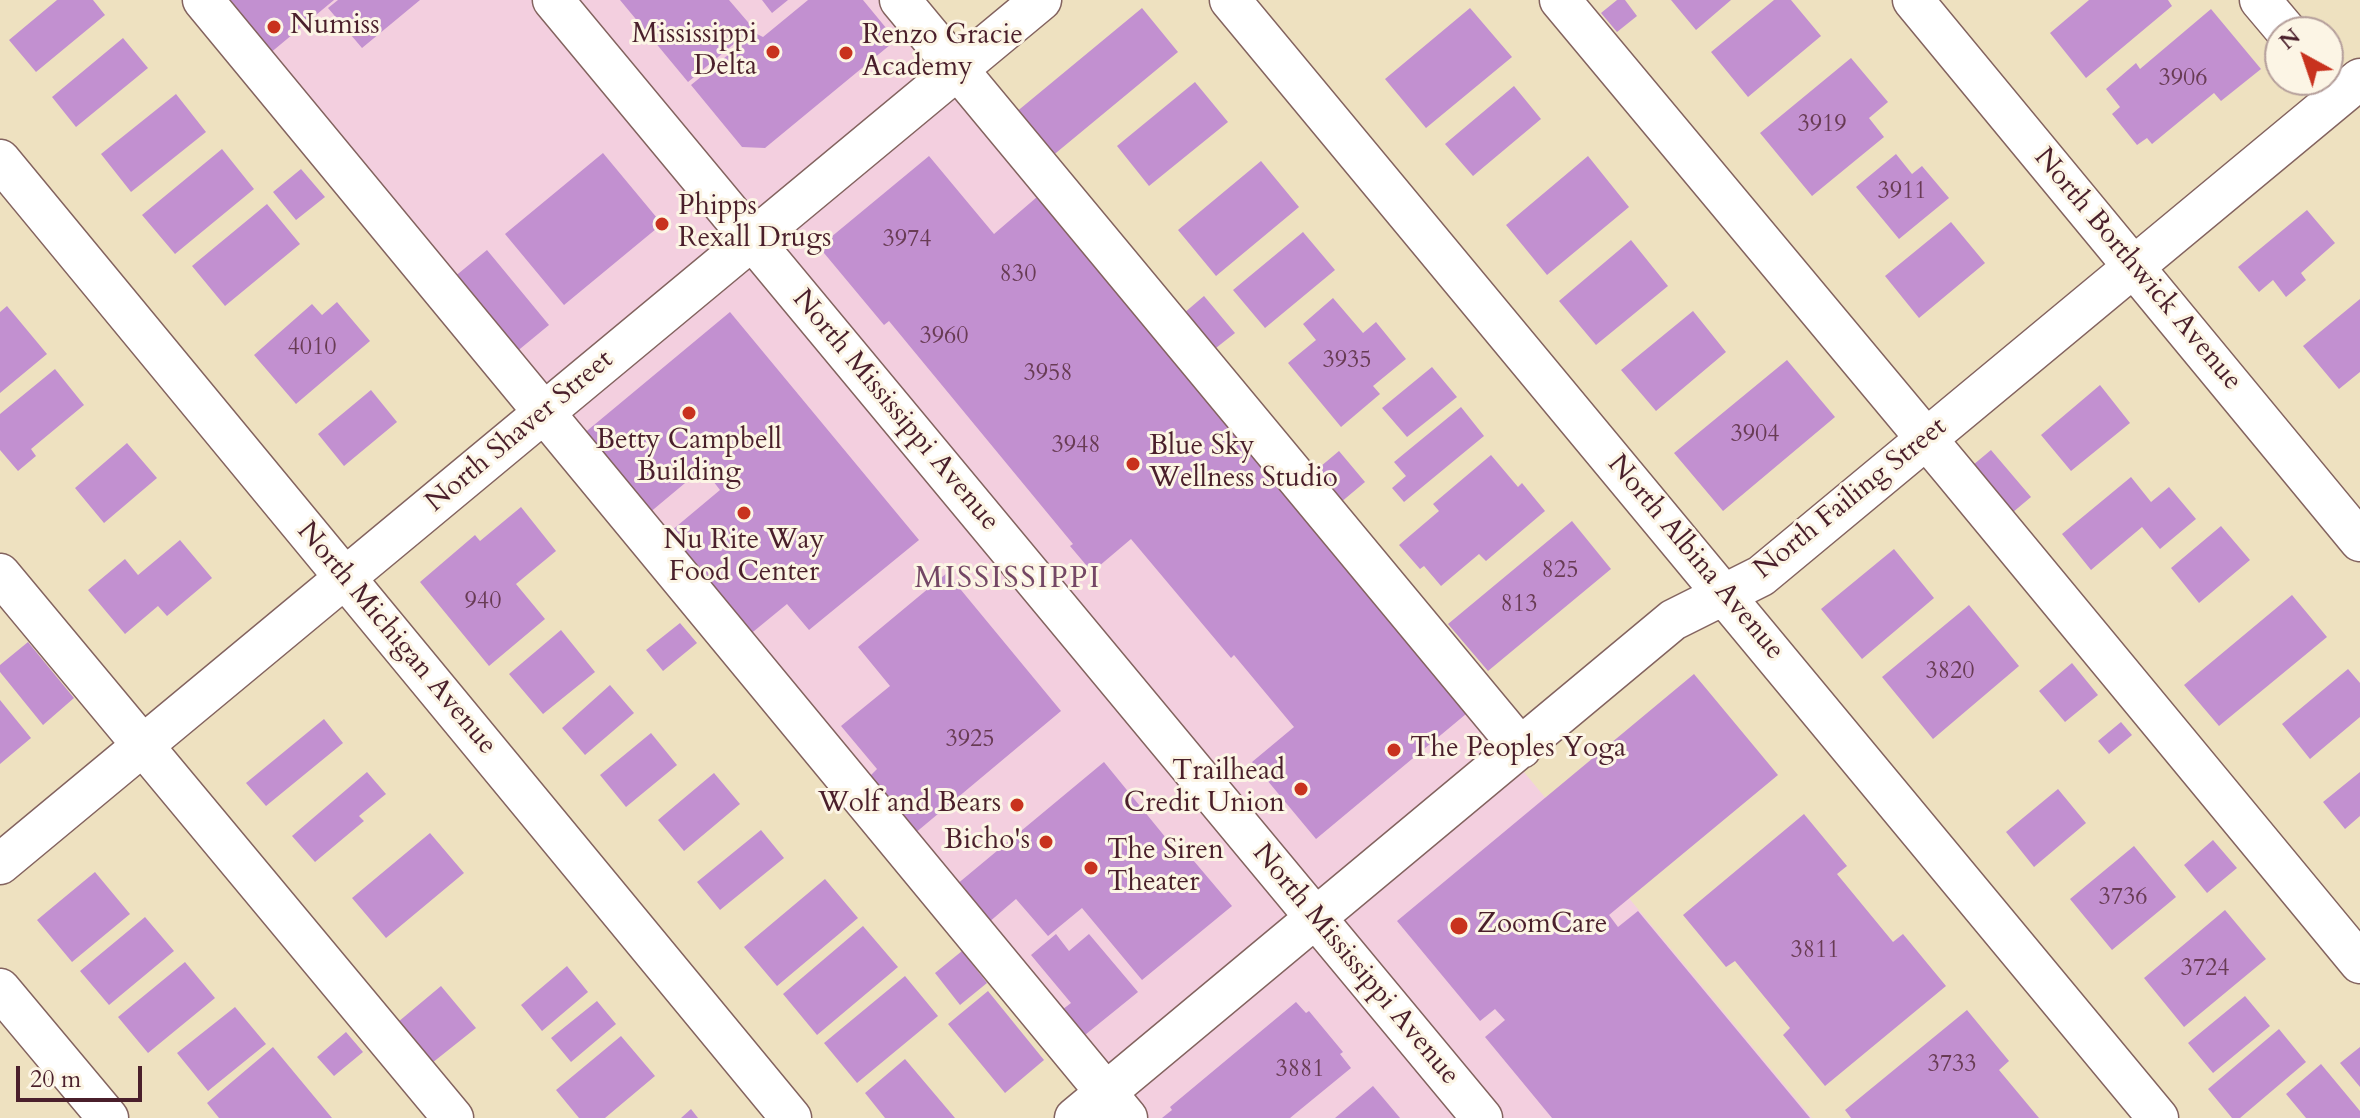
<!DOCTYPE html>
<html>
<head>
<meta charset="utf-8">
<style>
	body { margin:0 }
	#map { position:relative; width:2360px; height:1118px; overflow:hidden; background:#eee1c0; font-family:Cardo,serif }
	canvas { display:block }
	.north { position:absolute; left:2264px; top:16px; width:80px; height:80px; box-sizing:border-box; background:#fcf5e5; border:2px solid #b59f9b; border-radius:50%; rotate:320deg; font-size:22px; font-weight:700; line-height:32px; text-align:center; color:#4a1f2b }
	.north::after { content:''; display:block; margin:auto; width:28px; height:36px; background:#c8321e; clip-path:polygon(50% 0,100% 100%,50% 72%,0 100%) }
	.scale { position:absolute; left:16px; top:1066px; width:126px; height:36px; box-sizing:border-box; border:4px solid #4a1f2b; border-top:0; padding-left:10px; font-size:24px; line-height:28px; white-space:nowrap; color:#4a1f2b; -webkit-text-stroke:6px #fcf5e5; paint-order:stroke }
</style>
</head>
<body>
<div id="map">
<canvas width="2360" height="1118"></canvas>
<div class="north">N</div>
<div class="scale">20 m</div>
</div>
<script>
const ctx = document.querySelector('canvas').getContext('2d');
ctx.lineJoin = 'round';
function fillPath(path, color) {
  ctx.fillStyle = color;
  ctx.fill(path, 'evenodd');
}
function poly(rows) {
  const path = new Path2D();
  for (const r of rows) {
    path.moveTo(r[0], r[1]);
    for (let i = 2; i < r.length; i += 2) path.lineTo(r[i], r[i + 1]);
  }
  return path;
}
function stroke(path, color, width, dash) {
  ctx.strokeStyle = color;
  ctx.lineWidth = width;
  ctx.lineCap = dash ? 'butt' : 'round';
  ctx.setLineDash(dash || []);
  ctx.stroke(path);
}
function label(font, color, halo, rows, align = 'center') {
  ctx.font = font + ' Cardo,serif';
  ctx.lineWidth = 6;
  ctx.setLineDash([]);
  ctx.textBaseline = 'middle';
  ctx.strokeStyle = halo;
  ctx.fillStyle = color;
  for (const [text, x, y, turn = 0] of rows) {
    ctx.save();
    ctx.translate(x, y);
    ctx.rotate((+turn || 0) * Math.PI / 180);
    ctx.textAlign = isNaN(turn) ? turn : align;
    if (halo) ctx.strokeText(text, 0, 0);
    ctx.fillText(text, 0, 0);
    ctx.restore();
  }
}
fillPath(poly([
	[219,0,881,0,1812,1118,1146,1118]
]), '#f3cfdf');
fillPath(poly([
	[57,0,93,0,105,15,36,72,9,40],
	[224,0,334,0,269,54],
	[338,0,420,0,362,48,328,8],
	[620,0,729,0,753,28,688,82],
	[762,0,788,0,772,13],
	[808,0,863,0,896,40,765,148,742,147,691,85,755,33,763,37],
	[1617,0,1625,0,1637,16,1617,32,1601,13],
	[1671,0,1731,0,1696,30],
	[1774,0,1791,0,1821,36,1748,97,1711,52],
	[2089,0,2168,0,2172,6,2086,78,2050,33],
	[1142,8,1178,52,1045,162,1009,118],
	[1470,8,1512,57,1426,128,1385,79],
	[2211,9,2261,69,2221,101,2214,93,2152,144,2147,138,2137,145,2112,114,2120,107,2106,89,2136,63,2140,69],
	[123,38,148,68,76,127,52,97],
	[1851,58,1888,102,1869,118,1884,137,1812,196,1760,133],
	[1195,82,1228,122,1149,186,1117,146],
	[1514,86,1541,119,1473,176,1445,144],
	[176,94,206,132,131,192,101,154],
	[222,149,254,189,175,254,142,215],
	[603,153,662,224,564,305,505,234],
	[1896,154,1912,174,1922,166,1949,198,1899,239,1856,187],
	[929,156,994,234,1037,197,1466,714,1316,839,1252,762,1294,727,1234,655,1231,658,1131,539,1092,572,1070,546,1073,544,889,321,884,325,819,247],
	[1588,156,1629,207,1547,275,1506,225],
	[1261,161,1299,207,1216,276,1178,230],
	[301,169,325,197,296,220,273,192],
	[267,204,300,244,225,306,192,266],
	[2307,210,2335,243,2301,273,2306,280,2286,297,2273,280,2259,292,2238,267],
	[1951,222,1985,263,1919,318,1885,276],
	[1303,232,1335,270,1265,328,1233,290],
	[1631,240,1668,286,1596,345,1559,301],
	[487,250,549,325,515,353,453,278],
	[1204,296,1235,333,1207,355,1177,319],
	[1333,298,1363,333,1376,322,1406,359,1373,386,1380,394,1341,427,1288,363,1316,340,1303,324],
	[2360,299,2360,372,2339,389,2303,346],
	[337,302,370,341,296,404,254,355,312,304,322,315],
	[7,306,47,354,0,393,0,312],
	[1693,311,1726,352,1656,411,1621,370],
	[730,312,919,540,809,630,787,604,748,636,665,536,720,490,703,468,648,514,582,435],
	[1787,360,1835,417,1723,511,1674,453],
	[1432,367,1457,397,1407,437,1382,408],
	[55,369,84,405,31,449,36,456,18,471,0,450,0,414],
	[2100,385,2130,423,2071,471,2041,435],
	[371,390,397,422,344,466,318,434],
	[1461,407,1484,436,1404,502,1392,488,1406,476,1394,462],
	[127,443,157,478,104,523,75,488],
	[1991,450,2031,497,2000,523,1961,475],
	[1339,451,1365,482,1340,503,1314,472],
	[1491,455,1518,487,1522,483,1545,511,1486,561,1479,554,1441,586,1424,566,1420,569,1399,545,1439,511,1433,504],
	[2131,477,2151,502,2169,487,2196,519,2160,549,2142,527,2091,570,2062,534],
	[521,507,556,551,516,584,545,619,489,666,420,582,475,535,480,541],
	[1572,521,1611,569,1488,671,1448,624],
	[2221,526,2250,560,2199,603,2171,568],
	[180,540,212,578,167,616,158,606,125,634,88,590,125,559,138,575],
	[1894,549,1934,598,1862,659,1821,609],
	[947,573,1061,711,914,834,868,778,877,769,841,726,890,686,858,647],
	[2292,595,2327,637,2219,726,2184,685],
	[1969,605,2019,666,1933,739,1882,677],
	[680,623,697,643,663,671,646,650],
	[561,630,595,672,543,714,509,674],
	[28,642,74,698,43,725,0,672,0,665],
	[2072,663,2098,695,2065,722,2039,691],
	[2348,669,2360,683,2360,717,2310,759,2282,724],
	[1694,674,1778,775,1609,915,1618,927,1638,911,1810,1118,1552,1118,1485,1037,1505,1020,1495,1009,1480,1021,1397,921],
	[610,685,634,713,585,755,562,728],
	[0,700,31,738,0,764],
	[324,719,343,743,266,806,246,783],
	[2121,722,2132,735,2109,754,2098,741],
	[651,733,677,765,626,807,600,775],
	[1104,762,1166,838,1171,834,1232,906,1142,980,1082,908,1048,936,1016,899,988,923,956,885],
	[367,772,386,794,359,816,364,821,315,862,292,836],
	[2360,772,2360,816,2345,829,2323,802],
	[714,773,740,804,684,851,658,820],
	[2058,789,2086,823,2034,867,2006,832],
	[1804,814,1847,866,1837,874,1893,942,1903,934,1946,986,1825,1086,1783,1035,1790,1028,1735,961,1726,967,1683,915],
	[761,830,784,858,720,910,697,882],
	[430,833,464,873,386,938,352,898],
	[2213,840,2237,868,2207,893,2184,865],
	[2134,846,2176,897,2112,950,2070,899],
	[95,872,130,914,72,962,37,920],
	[825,879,858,918,777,986,744,947],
	[2225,910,2266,959,2184,1027,2144,978],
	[145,917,174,951,109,1005,80,971],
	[863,926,898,967,817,1035,783,994],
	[1056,934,1069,951,1089,934,1138,992,1080,1039,1058,1013,1071,1003,1031,955],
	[962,951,987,983,960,1005,935,973],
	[185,962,215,998,148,1053,118,1017],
	[567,966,588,992,542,1031,521,1005],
	[905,976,938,1016,857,1083,824,1043],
	[441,986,476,1028,432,1063,398,1022],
	[988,991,1044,1060,1005,1093,948,1024],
	[2245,996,2270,1026,2213,1073,2188,1043],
	[597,1001,616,1024,571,1062,551,1038],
	[1296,1002,1306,1013,1309,1011,1343,1052,1340,1054,1351,1068,1290,1118,1162,1118,1172,1110,1170,1107],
	[235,1007,266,1044,208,1091,177,1053],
	[1967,1010,2009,1061,1999,1070,2039,1118,1851,1118,1845,1110],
	[2279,1029,2306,1062,2240,1118,2232,1118,2208,1089],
	[346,1032,363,1052,334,1076,317,1057],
	[621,1036,655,1076,605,1118,579,1118,556,1090],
	[273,1047,332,1118,219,1118,207,1103],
	[2360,1047,2360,1087,2340,1063],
	[905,1059,955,1118,885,1118,865,1093],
	[2321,1064,2360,1111,2360,1118,2306,1118,2286,1094],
	[1373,1086,1400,1118,1335,1118],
	[691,1109,698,1118,681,1118]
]), '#c290d0');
const minor = poly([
	[203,0,1127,1118],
	[553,0,1482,1118],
	[900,0,1521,748],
	[1230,0,2158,1118],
	[1560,0,1954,472,2360,963],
	[1913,0,2360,541],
	[2260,0,2287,32],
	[0,160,791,1118],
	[0,574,453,1118],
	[0,864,1041,0],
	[0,989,108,1118],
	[1075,1118,1673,620,1761,576,2360,79]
]);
stroke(minor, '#83635f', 43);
stroke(minor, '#fff', 40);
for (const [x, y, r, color] of [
	[274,27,8,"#c8321e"],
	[773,52,8,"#c8321e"],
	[846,53,8,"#c8321e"],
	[662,224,8,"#c8321e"],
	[689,413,8,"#c8321e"],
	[1133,464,8,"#c8321e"],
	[744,513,8,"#c8321e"],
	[1394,750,8,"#c8321e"],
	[1301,789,8,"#c8321e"],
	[1017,805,8,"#c8321e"],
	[1046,842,8,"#c8321e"],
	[1091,868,8,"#c8321e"],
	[1459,926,10,"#c8321e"]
]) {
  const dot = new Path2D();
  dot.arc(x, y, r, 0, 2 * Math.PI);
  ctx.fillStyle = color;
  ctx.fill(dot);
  stroke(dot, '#fcf5e5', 3);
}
label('24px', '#683b54', null, [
	["3906",2183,79],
	["3919",1822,125],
	["3911",1902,192],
	["3974",907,240],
	["830",1018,275],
	["3960",944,337],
	["4010",312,348],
	["3935",1347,361],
	["3958",1048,374],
	["3904",1755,435],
	["3948",1076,446],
	["825",1560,571],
	["940",483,602],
	["813",1519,605],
	["3820",1950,672],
	["3925",970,740],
	["3736",2123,898],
	["3811",1815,951],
	["3724",2205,969],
	["3733",1952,1065],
	["3881",1300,1070]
]);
label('28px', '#4a1f2b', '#fcf5e5', [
	["Numiss",290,27],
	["Mississippi",757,36,"right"],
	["Delta",757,68,"right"],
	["Renzo Gracie",862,37],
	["Academy",862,69],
	["Phipps",678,208],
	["Rexall Drugs",678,240],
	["Betty Campbell",689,442,"center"],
	["Building",689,474,"center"],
	["Blue Sky",1149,448],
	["Wellness Studio",1149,480],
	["Nu Rite Way",744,542,"center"],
	["Food Center",744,574,"center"],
	["The Peoples Yoga",1410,750],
	["Trailhead",1285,773,"right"],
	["Credit Union",1285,805,"right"],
	["Wolf and Bears",1001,805,"right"],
	["Bicho's",1030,842,"right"],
	["The Siren",1107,852],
	["Theater",1107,884],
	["ZoomCare",1477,926]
], 'left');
label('28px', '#4a1f2b', '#fcf5e5', [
	["North Borthwick Avenue",2137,270,50],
	["North Mississippi Avenue",895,411,50],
	["North Shaver Street",520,432,-40],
	["North Failing Street",1851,499,-39],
	["North Albina Avenue",1695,558,50],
	["North Michigan Avenue",396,639,50],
	["North Mississippi Avenue",1355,965,50]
]);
ctx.letterSpacing = '2px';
label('30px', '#744765', '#fcf5e5', [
	["MISSISSIPPI",1008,580]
]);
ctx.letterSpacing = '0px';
</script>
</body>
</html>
